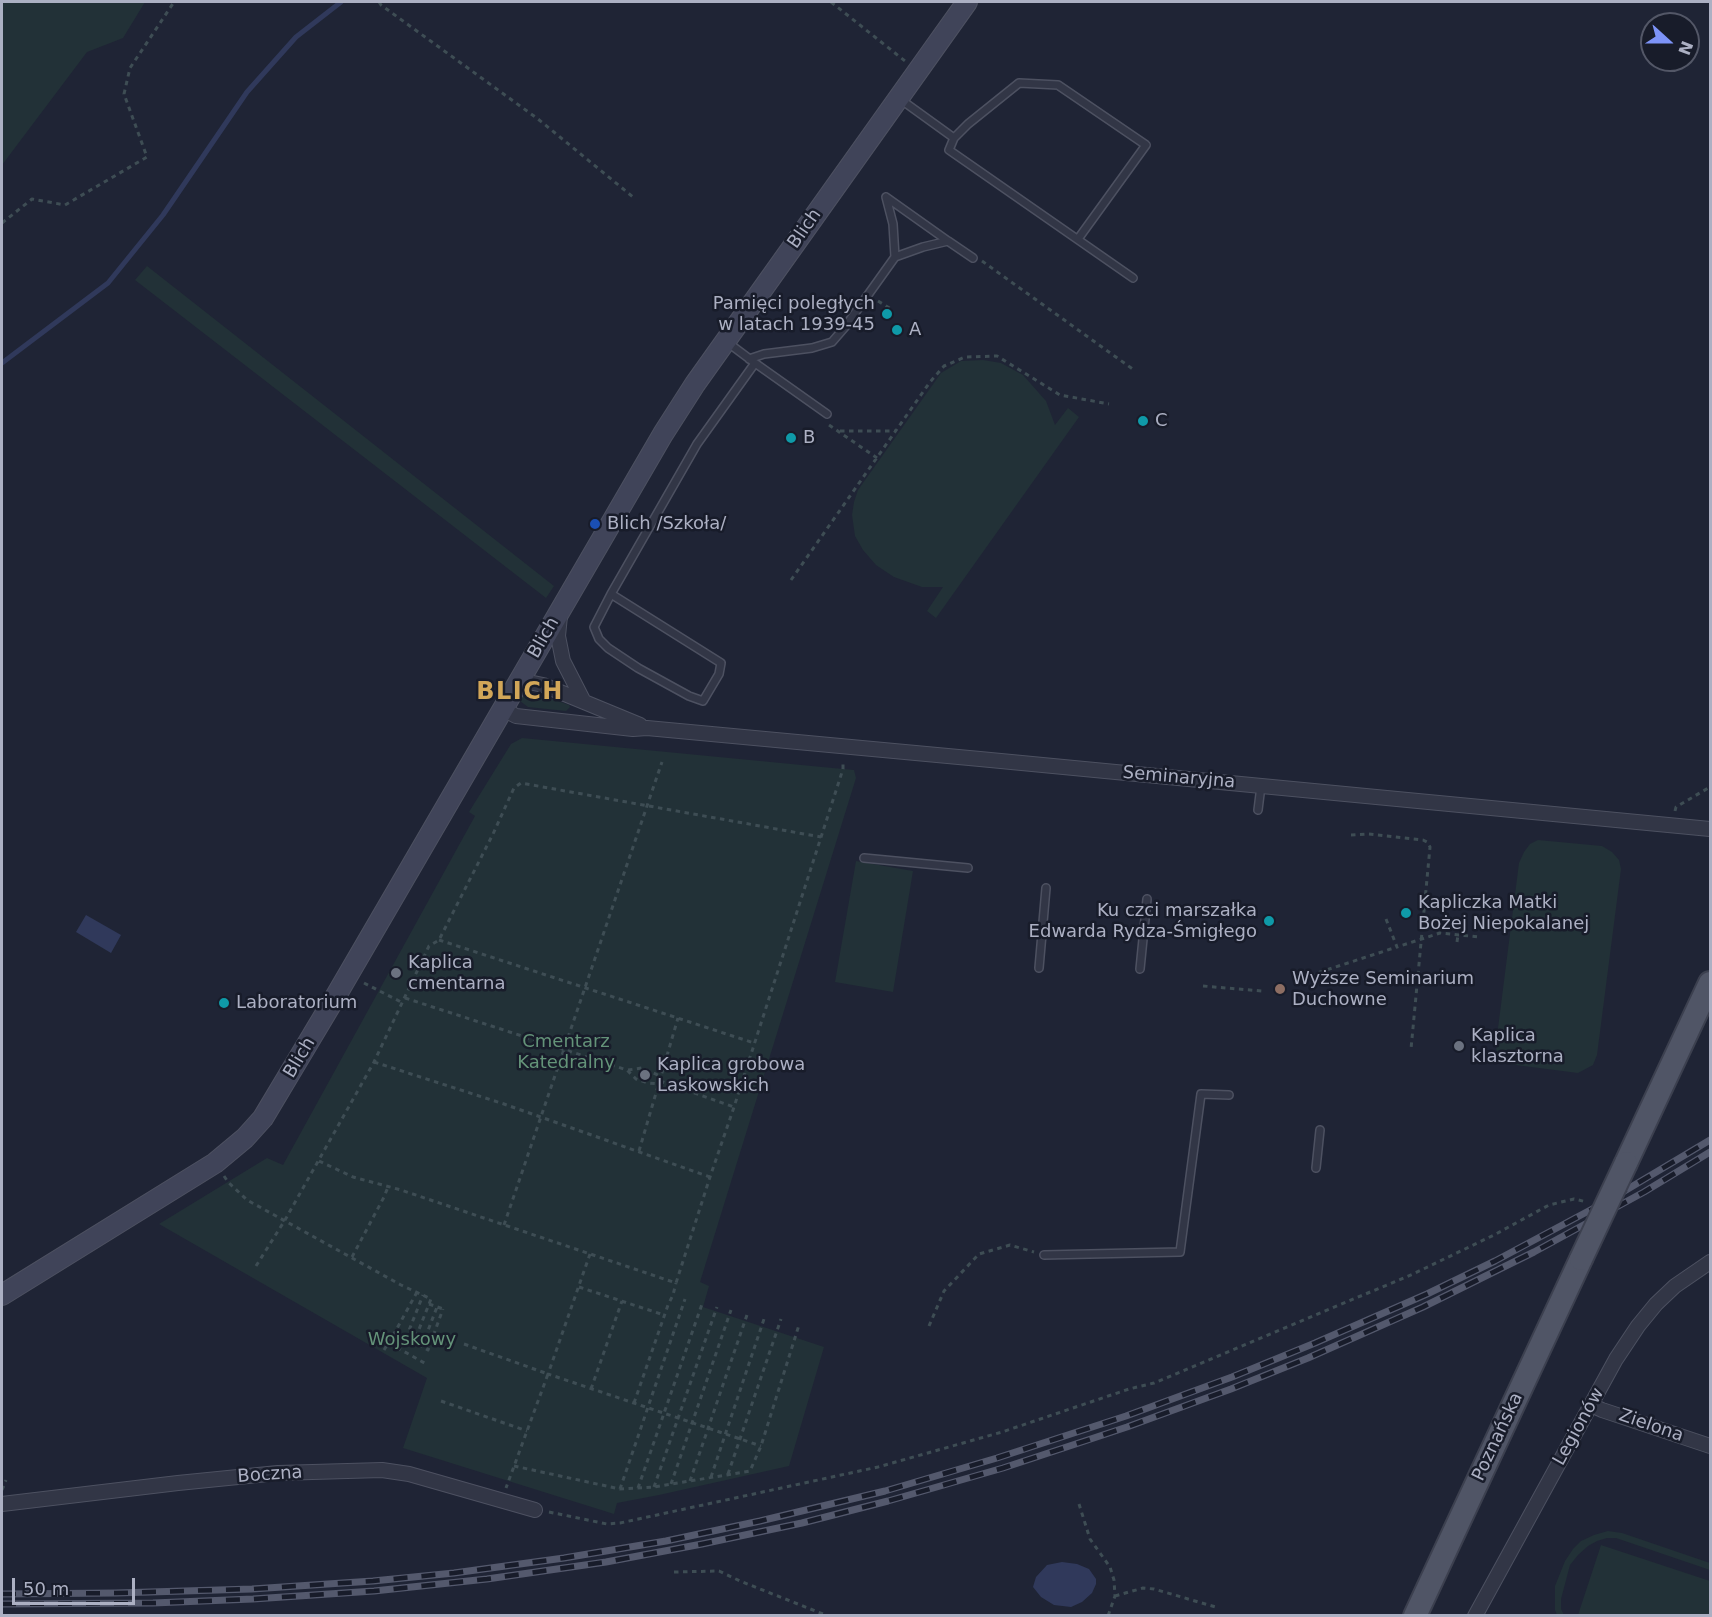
<!DOCTYPE html>
<html>
<head>
<meta charset="utf-8">
<style>
	body { margin:0 }
	#map { position:relative; width:1712px; height:1617px; overflow:hidden; background:#1f2435; font-family:"DejaVu Sans",sans-serif }
	canvas { display:block }
	.frame { position:absolute; inset:0; border:3px solid #acb0c3; pointer-events:none }
	.north { position:absolute; left:1640px; top:12px; width:60px; height:60px; box-sizing:border-box; background:#181c2a; border:2px solid #535767; border-radius:50%; rotate:111deg; font-size:16px; font-weight:700; line-height:24px; text-align:center; color:#acb0c3 }
	.north::after { content:''; display:block; margin:auto; width:21px; height:27px; background:#7d93f7; clip-path:polygon(50% 0,100% 100%,50% 72%,0 100%) }
	.scale { position:absolute; left:12px; top:1578px; width:123px; height:27px; box-sizing:border-box; border:3px solid #acb0c3; border-top:0; padding-left:8px; font-size:18px; line-height:21px; white-space:nowrap; color:#acb0c3; -webkit-text-stroke:4px #181c2a; paint-order:stroke }
</style>
</head>
<body>
<div id="map">
<canvas width="1712" height="1617"></canvas>
<div class="frame"></div>
<div class="north">N</div>
<div class="scale">50 m</div>
</div>
<script>
const ctx = document.querySelector('canvas').getContext('2d');
ctx.lineJoin = 'round';
function fillPath(path, color) {
  ctx.fillStyle = color;
  ctx.fill(path, 'evenodd');
}
function poly(rows) {
  const path = new Path2D();
  for (const r of rows) {
    path.moveTo(r[0], r[1]);
    for (let i = 2; i < r.length; i += 2) path.lineTo(r[i], r[i + 1]);
  }
  return path;
}
function stroke(path, color, width, dash) {
  ctx.strokeStyle = color;
  ctx.lineWidth = width;
  ctx.lineCap = dash ? 'butt' : 'round';
  ctx.setLineDash(dash || []);
  ctx.stroke(path);
}
function label(font, color, halo, rows, align = 'center') {
  ctx.font = font + ' "DejaVu Sans",sans-serif';
  ctx.lineWidth = 5;
  ctx.setLineDash([]);
  ctx.textBaseline = 'middle';
  ctx.strokeStyle = halo;
  ctx.fillStyle = color;
  for (const [text, x, y, turn = 0] of rows) {
    ctx.save();
    ctx.translate(x, y);
    ctx.rotate((+turn || 0) * Math.PI / 180);
    ctx.textAlign = isNaN(turn) ? turn : align;
    if (halo) ctx.strokeText(text, 0, 0);
    ctx.fillText(text, 0, 0);
    ctx.restore();
  }
}
fillPath(poly([
	[2,2,145,2,123,38,87,52,2,165],
	[147,266,554,586,546,598,135,280],
	[983,360,1001,363,1023,375,1046,401,1055,425,1068,408,1079,417,936,618,927,611,943,587,922,587,894,577,876,565,863,550,855,536,852,515,854,502,858,490,941,373,961,361],
	[525,692,544,696,569,705,570,707,566,711,528,707,520,701,521,696],
	[522,738,843,769,854,770,856,778,700,1282,709,1286,703,1307,824,1347,789,1466,659,1495,617,1503,614,1514,403,1448,427,1378,159,1224,267,1158,283,1165,475,816,469,812,511,744],
	[1538,840,1602,846,1612,852,1619,860,1621,869,1597,1055,1593,1065,1578,1073,1508,1064,1497,1057,1496,1044,1519,863,1524,852,1530,844],
	[856,861,913,871,893,992,835,982],
	[1608,1531,1622,1533,1710,1563,1710,1570,1616,1538,1607,1538,1597,1541,1588,1546,1578,1555,1570,1565,1561,1599,1561,1609,1564,1615,1557,1615,1555,1610,1555,1586,1565,1561,1573,1549,1581,1541,1594,1535],
	[1601,1545,1710,1581,1710,1615,1578,1615]
]), '#223137');
fillPath(poly([
	[86,915,121,935,111,953,76,932],
	[1062,1562,1077,1564,1089,1569,1096,1579,1096,1584,1092,1593,1082,1602,1071,1607,1054,1605,1041,1597,1033,1587,1036,1577,1047,1565]
]), '#30395b');
stroke(poly([
	[2,363,108,283,163,215,247,92,296,37,341,2]
]), '#30395b', 5);
const lane = poly([
	[900,99,954,138],
	[1078,239,1146,145,1058,85,1019,83,968,124,954,138,949,150,1133,278],
	[948,241,973,258],
	[727,342,755,363,827,414],
	[749,359,764,354,812,348,832,342,845,327,895,257,923,247,948,241,886,197,893,224,895,257],
	[611,594,721,663,719,674,703,701,689,696,638,668,608,648,599,639,594,627,611,594,697,444,755,363],
	[1258,810,1261,786],
	[864,858,968,868],
	[1039,968,1046,888],
	[1140,969,1147,899],
	[1316,1168,1320,1130],
	[1044,1255,1180,1252,1201,1094,1229,1095]
]);
const street = poly([
	[560,616,558,636,563,661,584,702],
	[519,680,543,685,640,725],
	[503,709,516,716,633,729,647,728,980,759,1710,829],
	[1591,1405,1602,1410,1710,1446],
	[2,1504,178,1483,278,1473,382,1470,409,1474,535,1510],
	[1475,1616,1616,1359,1638,1326,1656,1304,1675,1286,1710,1262]
]);
const secondary = poly([
	[2,1295,215,1163,245,1138,263,1118,330,1006,663,434,695,384,967,2]
]);
const primary = poly([
	[1626,1163,1710,983],
	[1415,1616,1581,1259]
]);
stroke(lane, '#4d5161', 10);
stroke(street, '#4d5161', 16);
stroke(secondary, '#4d5161', 22);
stroke(primary, '#3c404f', 26);
stroke(poly([
	[379,2,381,5,538,119,633,197],
	[831,2,905,61],
	[2,223,32,199,65,205,147,157,124,94,130,68,174,2],
	[982,261,1134,370],
	[878,301,891,309],
	[829,425,877,458],
	[840,431,896,431],
	[791,580,930,382,944,366,965,357,997,356,1060,395,1109,404],
	[1675,811,1676,807,1710,787],
	[1351,835,1368,834,1423,840,1427,842,1430,847,1411,1049],
	[1386,919,1397,947,1440,933,1479,937],
	[439,940,754,1043],
	[1457,942,1458,935],
	[364,983,403,1003],
	[1203,986,1262,991],
	[1313,987,1314,974,1397,947],
	[405,998,627,1070,636,1079,648,1083,660,1084],
	[374,1062,504,1104,710,1177],
	[628,1070,642,1068,660,1076],
	[660,1081,734,1107],
	[639,1151,678,1018],
	[319,1161,353,1177,401,1190,676,1283,710,1177,734,1107,843,769,843,762],
	[224,1176,228,1182,247,1200,401,1285,431,1299,414,1342],
	[504,1225,662,762],
	[590,1254,548,1374,761,1446],
	[352,1257,384,1197,388,1187],
	[256,1266,285,1220,374,1062,429,946,439,940,493,834,514,788,521,783,821,837],
	[579,1287,664,1315],
	[417,1292,395,1332,428,1350,443,1309],
	[429,1304,446,1310],
	[929,1326,944,1291,979,1254,1010,1245,1034,1252],
	[406,1338,423,1295],
	[389,1343,428,1365],
	[464,1344,548,1374,506,1488],
	[422,1346,437,1307],
	[384,1350,395,1332],
	[591,1389,622,1301],
	[441,1401,527,1431],
	[634,1403,668,1305,673,1295,676,1283],
	[514,1466,620,1489,654,1487,750,1471,761,1446,799,1325],
	[728,1474,781,1319],
	[711,1477,765,1316],
	[690,1481,748,1312],
	[671,1484,731,1310],
	[654,1487,717,1307],
	[638,1488,702,1304],
	[620,1489,685,1299],
	[2,1490,6,1480],
	[1079,1504,1090,1539,1110,1567,1114,1580,1115,1596,1108,1616],
	[549,1512,607,1524,620,1523,878,1467,1002,1432,1129,1389,1154,1383,1413,1274,1494,1235,1549,1205,1574,1199,1587,1202],
	[674,1572,719,1571,740,1581,828,1616],
	[1115,1596,1143,1588,1154,1589,1219,1608]
]), '#3e4d54', 3, [4.5, 4.5]);
stroke(lane, '#323646', 7);
stroke(street, '#323646', 14);
stroke(secondary, '#404459', 20);
stroke(primary, '#505566', 22);
const rail = poly([
	[2,1594,116,1593,252,1589,373,1581,454,1573,564,1558,666,1541,760,1521,885,1491,997,1458,1126,1416,1232,1377,1315,1343,1427,1294,1495,1261,1611,1199,1710,1140],
	[2,1604,153,1603,253,1599,374,1591,487,1579,606,1562,702,1544,802,1523,888,1501,1003,1468,1127,1427,1231,1389,1308,1358,1423,1307,1534,1252,1644,1192,1710,1152]
]);
stroke(rail, '#54596d', 7);
stroke(rail, '#181c2a', 4.5, [14]);
const primaryBridge = poly([
	[1581,1259,1626,1163]
]);
stroke(primaryBridge, '#3c404f', 26, []);
stroke(primaryBridge, '#505566', 22);
for (const [x, y, r, color] of [
	[887,314,6,"#0f9aa8"],
	[897,330,6,"#0f9aa8"],
	[1143,421,6,"#0f9aa8"],
	[791,438,6,"#0f9aa8"],
	[595,524,6,"#1a4fb4"],
	[1406,913,6,"#0f9aa8"],
	[1269,921,6,"#0f9aa8"],
	[396,973,6,"#6b7280"],
	[1280,989,6,"#8d6e63"],
	[224,1003,6,"#0f9aa8"],
	[1459,1046,6,"#6b7280"],
	[645,1075,6,"#6b7280"]
]) {
  const dot = new Path2D();
  dot.arc(x, y, r, 0, 2 * Math.PI);
  ctx.fillStyle = color;
  ctx.fill(dot);
  stroke(dot, '#181c2a', 2);
}
label('18px', '#acb0c3', '#181c2a', [
	["Blich",805,229,-55],
	["Blich",544,638,-60],
	["Seminaryjna",1179,778,5],
	["Blich",300,1058,-59],
	["Zielona",1651,1426,19],
	["Legionów",1579,1427,-61],
	["Poznańska",1498,1437,-65],
	["Boczna",270,1475,-4]
]);
label('18px', '#acb0c3', '#181c2a', [
	["Pamięci poległych",875,304,"right"],
	["w latach 1939-45",875,325,"right"],
	["A",909,330],
	["C",1155,421],
	["B",803,438],
	["Blich /Szkoła/",607,524],
	["Kapliczka Matki",1418,903],
	["Bożej Niepokalanej",1418,924],
	["Ku czci marszałka",1257,911,"right"],
	["Edwarda Rydza-Śmigłego",1257,932,"right"],
	["Kaplica",408,963],
	["cmentarna",408,984],
	["Wyższe Seminarium",1292,979],
	["Duchowne",1292,1000],
	["Laboratorium",236,1003],
	["Kaplica",1471,1036],
	["klasztorna",1471,1057],
	["Kaplica grobowa",657,1065],
	["Laskowskich",657,1086]
], 'left');
label('18px', '#649379', '#181c2a', [
	["Cmentarz",566,1042],
	["Katedralny",566,1063],
	["Wojskowy",412,1340]
]);
ctx.letterSpacing = '1.5px';
label('bold 24px', '#d2a658', '#181c2a', [
	["BLICH",520,693]
]);
ctx.letterSpacing = '0px';
</script>
</body>
</html>
